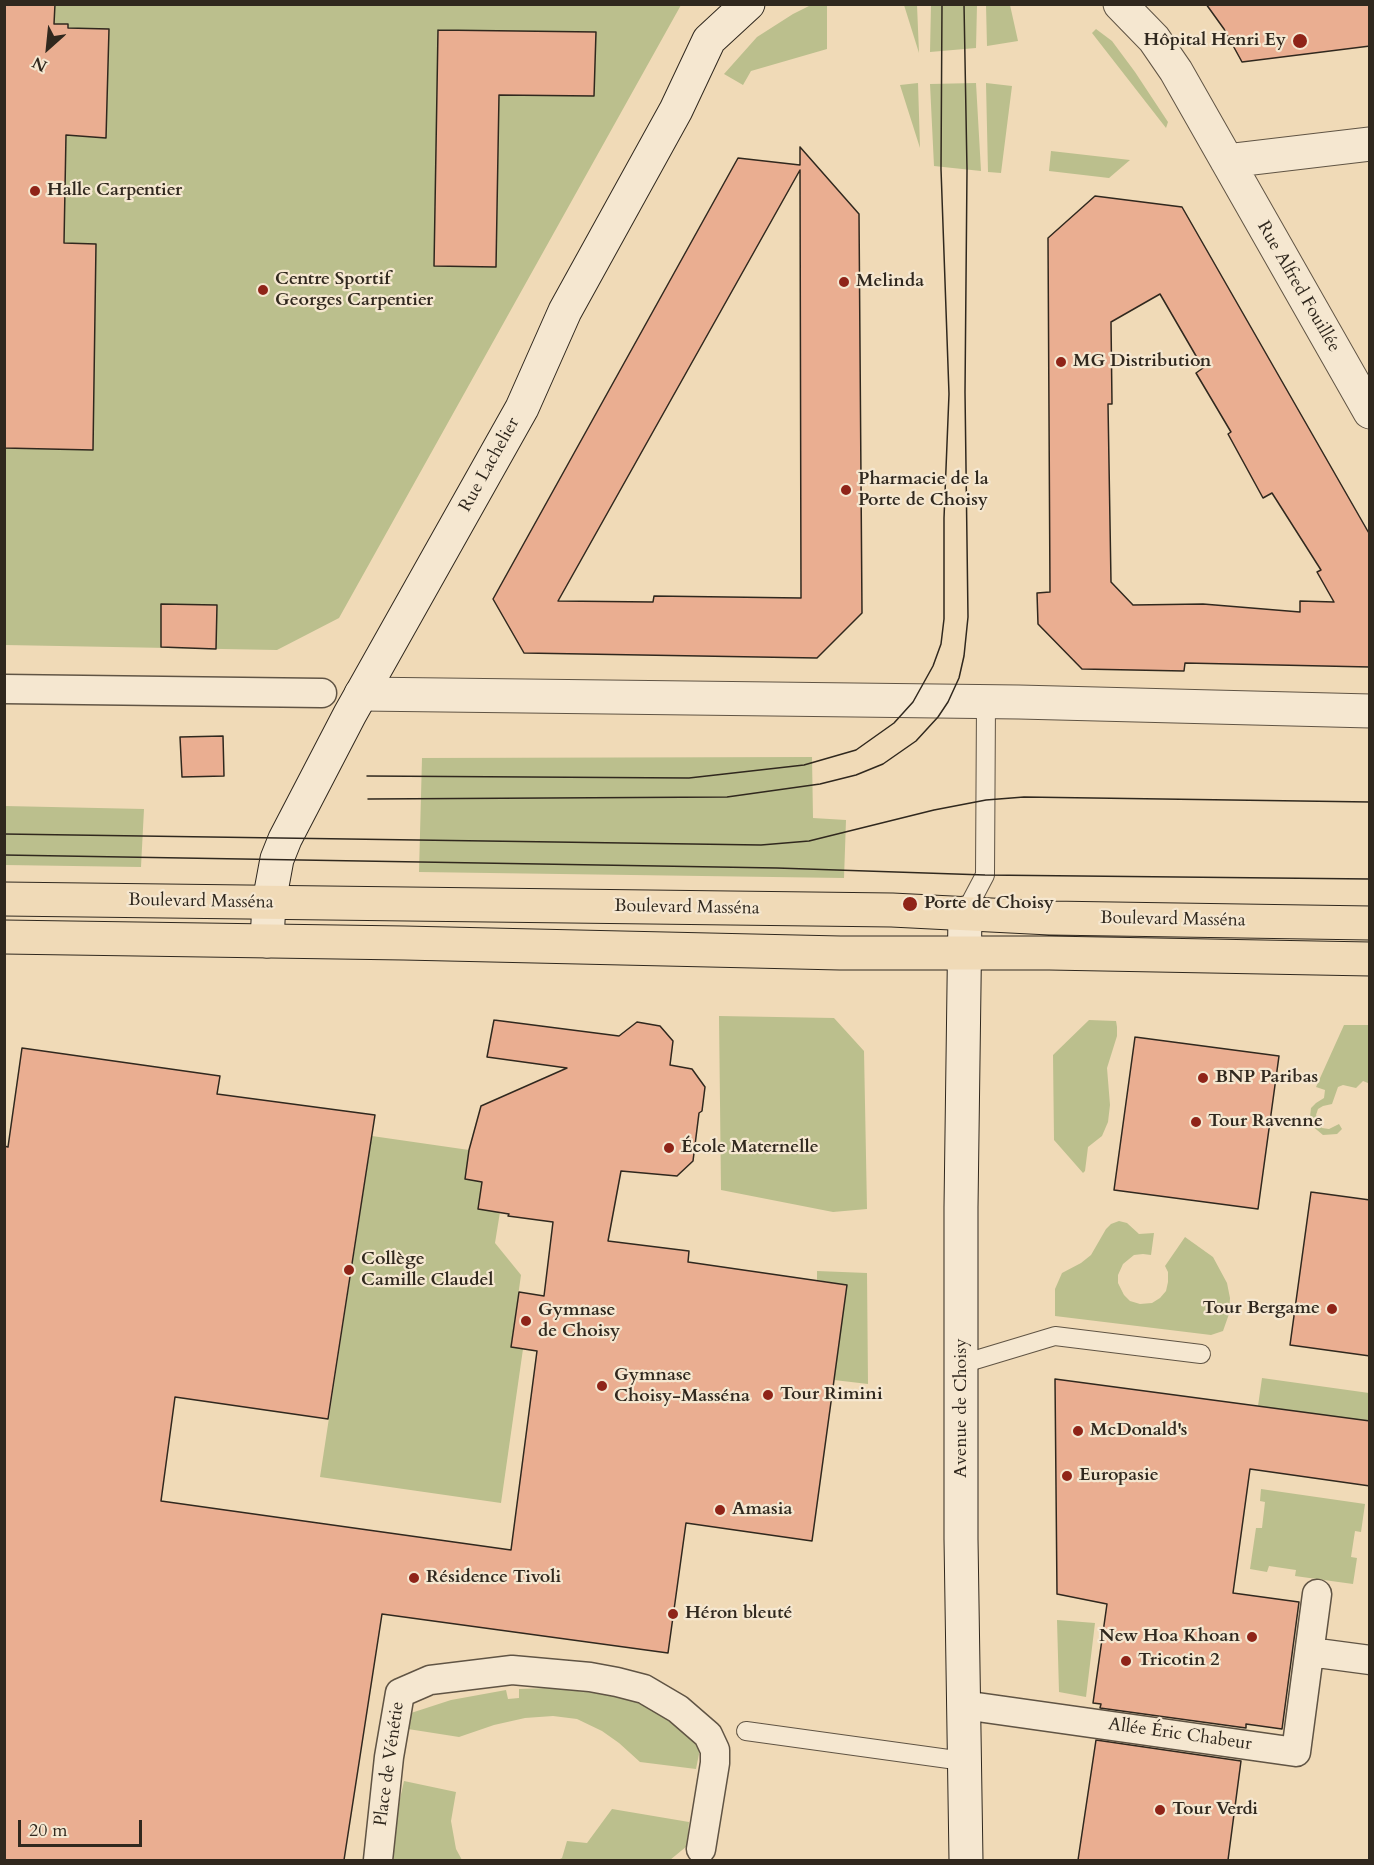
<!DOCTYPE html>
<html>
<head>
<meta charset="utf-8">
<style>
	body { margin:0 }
	#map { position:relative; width:1374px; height:1865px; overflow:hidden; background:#f0dab7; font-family:Cardo,serif }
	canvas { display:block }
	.frame { position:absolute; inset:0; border:6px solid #30281e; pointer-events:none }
	.north { position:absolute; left:18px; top:18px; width:60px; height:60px; -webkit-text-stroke:4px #f5e7d0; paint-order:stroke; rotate:207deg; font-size:16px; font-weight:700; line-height:24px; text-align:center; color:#30281e }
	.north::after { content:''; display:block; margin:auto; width:21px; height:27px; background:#30281e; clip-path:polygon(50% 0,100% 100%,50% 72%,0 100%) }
	.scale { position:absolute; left:18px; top:1820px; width:124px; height:27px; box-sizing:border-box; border:3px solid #30281e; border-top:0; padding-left:8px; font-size:18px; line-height:21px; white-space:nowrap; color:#30281e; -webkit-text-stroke:4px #f5e7d0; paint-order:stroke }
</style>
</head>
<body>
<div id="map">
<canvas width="1374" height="1865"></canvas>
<div class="frame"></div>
<div class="north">N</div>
<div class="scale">20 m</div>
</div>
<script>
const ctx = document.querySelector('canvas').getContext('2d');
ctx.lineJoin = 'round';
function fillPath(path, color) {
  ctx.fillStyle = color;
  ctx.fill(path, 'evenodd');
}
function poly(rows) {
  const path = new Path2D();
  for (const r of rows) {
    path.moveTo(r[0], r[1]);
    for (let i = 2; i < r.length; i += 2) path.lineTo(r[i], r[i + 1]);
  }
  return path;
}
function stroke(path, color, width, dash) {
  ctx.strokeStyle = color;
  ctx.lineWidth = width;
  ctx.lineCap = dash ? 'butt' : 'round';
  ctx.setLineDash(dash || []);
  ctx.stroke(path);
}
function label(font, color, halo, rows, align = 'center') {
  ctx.font = font + ' Cardo,serif';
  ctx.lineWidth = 4.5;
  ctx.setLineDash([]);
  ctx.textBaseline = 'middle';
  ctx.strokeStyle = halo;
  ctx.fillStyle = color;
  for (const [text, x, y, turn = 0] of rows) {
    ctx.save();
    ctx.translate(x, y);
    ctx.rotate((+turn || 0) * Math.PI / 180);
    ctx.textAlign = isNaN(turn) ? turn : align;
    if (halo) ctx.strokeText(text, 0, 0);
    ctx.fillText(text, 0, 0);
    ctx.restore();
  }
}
fillPath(poly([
	[5,5,681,5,339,618,277,650,5,645],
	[811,5,827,5,827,49,751,71,743,85,724,74,757,37,793,14],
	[904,5,917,5,919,53],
	[931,5,977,5,976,48,930,52],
	[986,5,1010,5,1018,41,987,46],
	[1096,29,1112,41,1135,72,1168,122,1166,128,1092,33],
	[918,83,920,148,900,85],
	[976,83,981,171,934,166,930,84],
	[986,83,1012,86,1001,173,988,172],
	[1051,151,1130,160,1109,178,1049,171],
	[812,757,813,818,846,820,844,878,419,872,422,758],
	[5,806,144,809,141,867,5,865],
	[719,1016,834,1018,864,1051,867,1209,833,1212,721,1190],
	[1089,1020,1116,1021,1117,1027,1117,1036,1107,1068,1110,1105,1108,1122,1102,1136,1088,1147,1085,1171,1083,1173,1054,1140,1053,1055],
	[1344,1025,1369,1025,1369,1086,1368,1083,1363,1081,1356,1088,1343,1085,1338,1087,1332,1104,1323,1106,1318,1109,1316,1115,1322,1128,1329,1129,1339,1124,1342,1129,1337,1134,1323,1135,1311,1125,1310,1117,1311,1108,1316,1103,1324,1098,1325,1090,1316,1087],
	[372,1136,469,1150,465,1179,482,1182,478,1209,500,1212,495,1243,521,1275,511,1346,523,1349,501,1503,320,1477],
	[1119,1221,1127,1223,1139,1234,1154,1233,1151,1255,1143,1254,1134,1255,1123,1264,1118,1275,1118,1283,1124,1295,1130,1301,1140,1304,1152,1303,1160,1298,1166,1291,1168,1282,1168,1272,1165,1266,1185,1237,1213,1257,1227,1283,1230,1298,1229,1314,1223,1331,1211,1335,1055,1316,1055,1289,1062,1273,1081,1263,1091,1255,1106,1229,1111,1224],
	[817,1271,867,1273,868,1384,834,1380,847,1285,817,1280],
	[1262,1378,1369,1393,1369,1421,1258,1406],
	[1261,1489,1365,1504,1361,1532,1355,1531,1351,1557,1357,1558,1353,1584,1295,1576,1296,1570,1269,1566,1267,1572,1250,1569,1256,1528,1262,1528,1265,1502,1260,1501],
	[1057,1620,1095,1623,1086,1697,1059,1692],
	[549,1688,618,1695,650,1707,683,1731,700,1749,696,1769,640,1762,619,1743,602,1731,577,1719,553,1716,525,1718,494,1725,459,1737,408,1729,411,1713,451,1700,506,1690,508,1699,519,1698,519,1689],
	[404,1781,456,1792,451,1821,456,1849,462,1860,394,1860,391,1839],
	[612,1809,689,1822,687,1846,670,1860,558,1860,562,1858,567,1841,587,1843]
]), '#bbbf8d');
const building = poly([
	[4,4,55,4,54,24,68,24,68,28,109,29,106,138,66,135,64,243,96,244,93,450,4,448,4,4],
	[1206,4,1370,4,1370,46,1242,62,1224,29,1206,4],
	[438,30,596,32,594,96,499,95,496,267,434,266,438,30],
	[800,147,859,214,862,613,817,658,524,653,493,599,738,158,800,165,800,147],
	[800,170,801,598,654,596,653,602,558,601,800,170],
	[1095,196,1182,207,1370,535,1370,667,1185,663,1184,671,1082,669,1038,624,1037,593,1050,592,1048,238,1095,196],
	[1160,294,1203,368,1196,373,1231,432,1228,434,1263,498,1272,493,1321,570,1317,572,1334,602,1300,601,1300,612,1203,604,1133,605,1111,582,1108,404,1112,404,1111,322,1160,294],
	[161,604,217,605,216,649,161,647,161,604],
	[223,736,224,776,182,777,180,737,223,736],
	[494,1020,619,1036,637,1022,660,1026,673,1041,670,1065,692,1069,705,1087,702,1111,699,1113,693,1161,677,1176,621,1171,608,1241,689,1251,688,1262,847,1285,812,1541,686,1523,668,1653,382,1614,344,1860,4,1860,4,1146,8,1147,22,1048,220,1076,217,1094,375,1115,328,1419,175,1397,161,1501,511,1550,537,1351,511,1347,519,1292,544,1296,553,1222,508,1216,509,1214,478,1209,482,1182,465,1179,469,1150,481,1106,567,1068,487,1057,494,1020],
	[1135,1037,1279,1056,1258,1209,1114,1190,1135,1037],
	[1311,1192,1370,1200,1370,1356,1290,1345,1311,1192],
	[1055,1379,1370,1421,1370,1486,1250,1469,1233,1593,1299,1602,1282,1729,1246,1724,1246,1728,1100,1708,1101,1704,1093,1703,1107,1604,1057,1594,1055,1379],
	[1096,1740,1241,1761,1228,1860,1078,1860,1096,1740]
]);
fillPath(building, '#eaae91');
stroke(building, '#30281e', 1.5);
const service = poly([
	[965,913,985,875,986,702],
	[962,1364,1055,1336,1201,1354],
	[746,1731,963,1761]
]);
const pedestrian = poly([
	[4,689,322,693],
	[1310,1652,1370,1660],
	[963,1705,1296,1752,1317,1594],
	[378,1860,389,1757,400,1693,430,1680,512,1670,590,1677,617,1682,644,1689,678,1709,708,1735,715,1750,715,1763,701,1849]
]);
const minor = poly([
	[1120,4,1154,39,1176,71,1370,412],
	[1227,161,1370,144],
	[361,694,1019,702,1370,711]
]);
const secondary = poly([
	[965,913,961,1207,961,1539,966,1860],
	[267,941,269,902,277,859,285,839,350,714,522,408,565,311,676,110,709,40,748,4]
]);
const primary = poly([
	[4,899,892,910,1050,918,1370,923],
	[4,937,404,943,840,953,1049,953,1370,959]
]);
stroke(service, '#605444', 20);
stroke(pedestrian, '#605444', 31);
stroke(minor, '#605444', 35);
stroke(secondary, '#30281e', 35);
stroke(primary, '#30281e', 35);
stroke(service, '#f5e7d0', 18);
stroke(pedestrian, '#f5e7d0', 28);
stroke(minor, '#f5e7d0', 33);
stroke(secondary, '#f5e7d0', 33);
stroke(primary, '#f0dab7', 33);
stroke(poly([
	[367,776,689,778,804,765,856,750,894,723,913,702,933,666,941,644,944,619,944,518,949,394,941,169,942,4],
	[368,799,727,797,820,784,856,775,883,764,916,741,938,717,948,702,959,678,964,656,968,617,965,392,967,170,964,4],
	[4,834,761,845,809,841,934,810,986,800,1024,797,1370,802],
	[4,855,777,868,985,875,1370,879]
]), '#30281e', 1.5);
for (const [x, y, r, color] of [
	[1300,41,8,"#8f2418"],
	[35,191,6,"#8f2418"],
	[844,282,6,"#8f2418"],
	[263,290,6,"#8f2418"],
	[1061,362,6,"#8f2418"],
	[846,490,6,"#8f2418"],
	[910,904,8,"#8f2418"],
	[1203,1078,6,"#8f2418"],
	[1196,1122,6,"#8f2418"],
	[669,1148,6,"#8f2418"],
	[349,1270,6,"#8f2418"],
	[1332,1309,6,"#8f2418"],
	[526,1321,6,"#8f2418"],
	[602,1386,6,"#8f2418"],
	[768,1395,6,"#8f2418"],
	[1078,1431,6,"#8f2418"],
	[1067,1476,6,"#8f2418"],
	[720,1510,6,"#8f2418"],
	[414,1578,6,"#8f2418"],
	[673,1614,6,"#8f2418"],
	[1252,1637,6,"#8f2418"],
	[1126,1661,6,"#8f2418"],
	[1160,1810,6,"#8f2418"]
]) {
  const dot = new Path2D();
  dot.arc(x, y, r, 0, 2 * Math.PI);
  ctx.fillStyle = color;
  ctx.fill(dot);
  stroke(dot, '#f5e7d0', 2);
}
label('bold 18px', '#30281e', '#f5e7d0', [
	["Hôpital Henri Ey",1286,41,"right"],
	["Halle Carpentier",47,191],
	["Centre Sportif",275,280],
	["Georges Carpentier",275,301],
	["Melinda",856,282],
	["MG Distribution",1073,362],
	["Pharmacie de la",858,480],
	["Porte de Choisy",858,501],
	["Porte de Choisy",924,904],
	["BNP Paribas",1215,1078],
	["Tour Ravenne",1208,1122],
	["École Maternelle",681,1148],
	["Collège",361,1260],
	["Camille Claudel",361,1281],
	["Tour Bergame",1320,1309,"right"],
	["Gymnase",538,1311],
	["de Choisy",538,1332],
	["Gymnase",614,1376],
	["Choisy-Masséna",614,1397],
	["Tour Rimini",780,1395],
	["McDonald's",1090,1431],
	["Europasie",1079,1476],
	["Amasia",732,1510],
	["Résidence Tivoli",426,1578],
	["Héron bleuté",685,1614],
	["New Hoa Khoan",1240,1637,"right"],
	["Tricotin 2",1138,1661],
	["Tour Verdi",1172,1810]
], 'left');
label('18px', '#30281e', '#f5e7d0', [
	["Rue Alfred Fouillée",1298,287,60],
	["Rue Lachelier",490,465,-61],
	["Boulevard Masséna",201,902,1],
	["Boulevard Masséna",687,908,1],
	["Boulevard Masséna",1173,920,1],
	["Avenue de Choisy",962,1408,-90],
	["Allée Éric Chabeur",1180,1735,8],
	["Place de Vénétie",390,1764,-82]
]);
</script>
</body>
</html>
